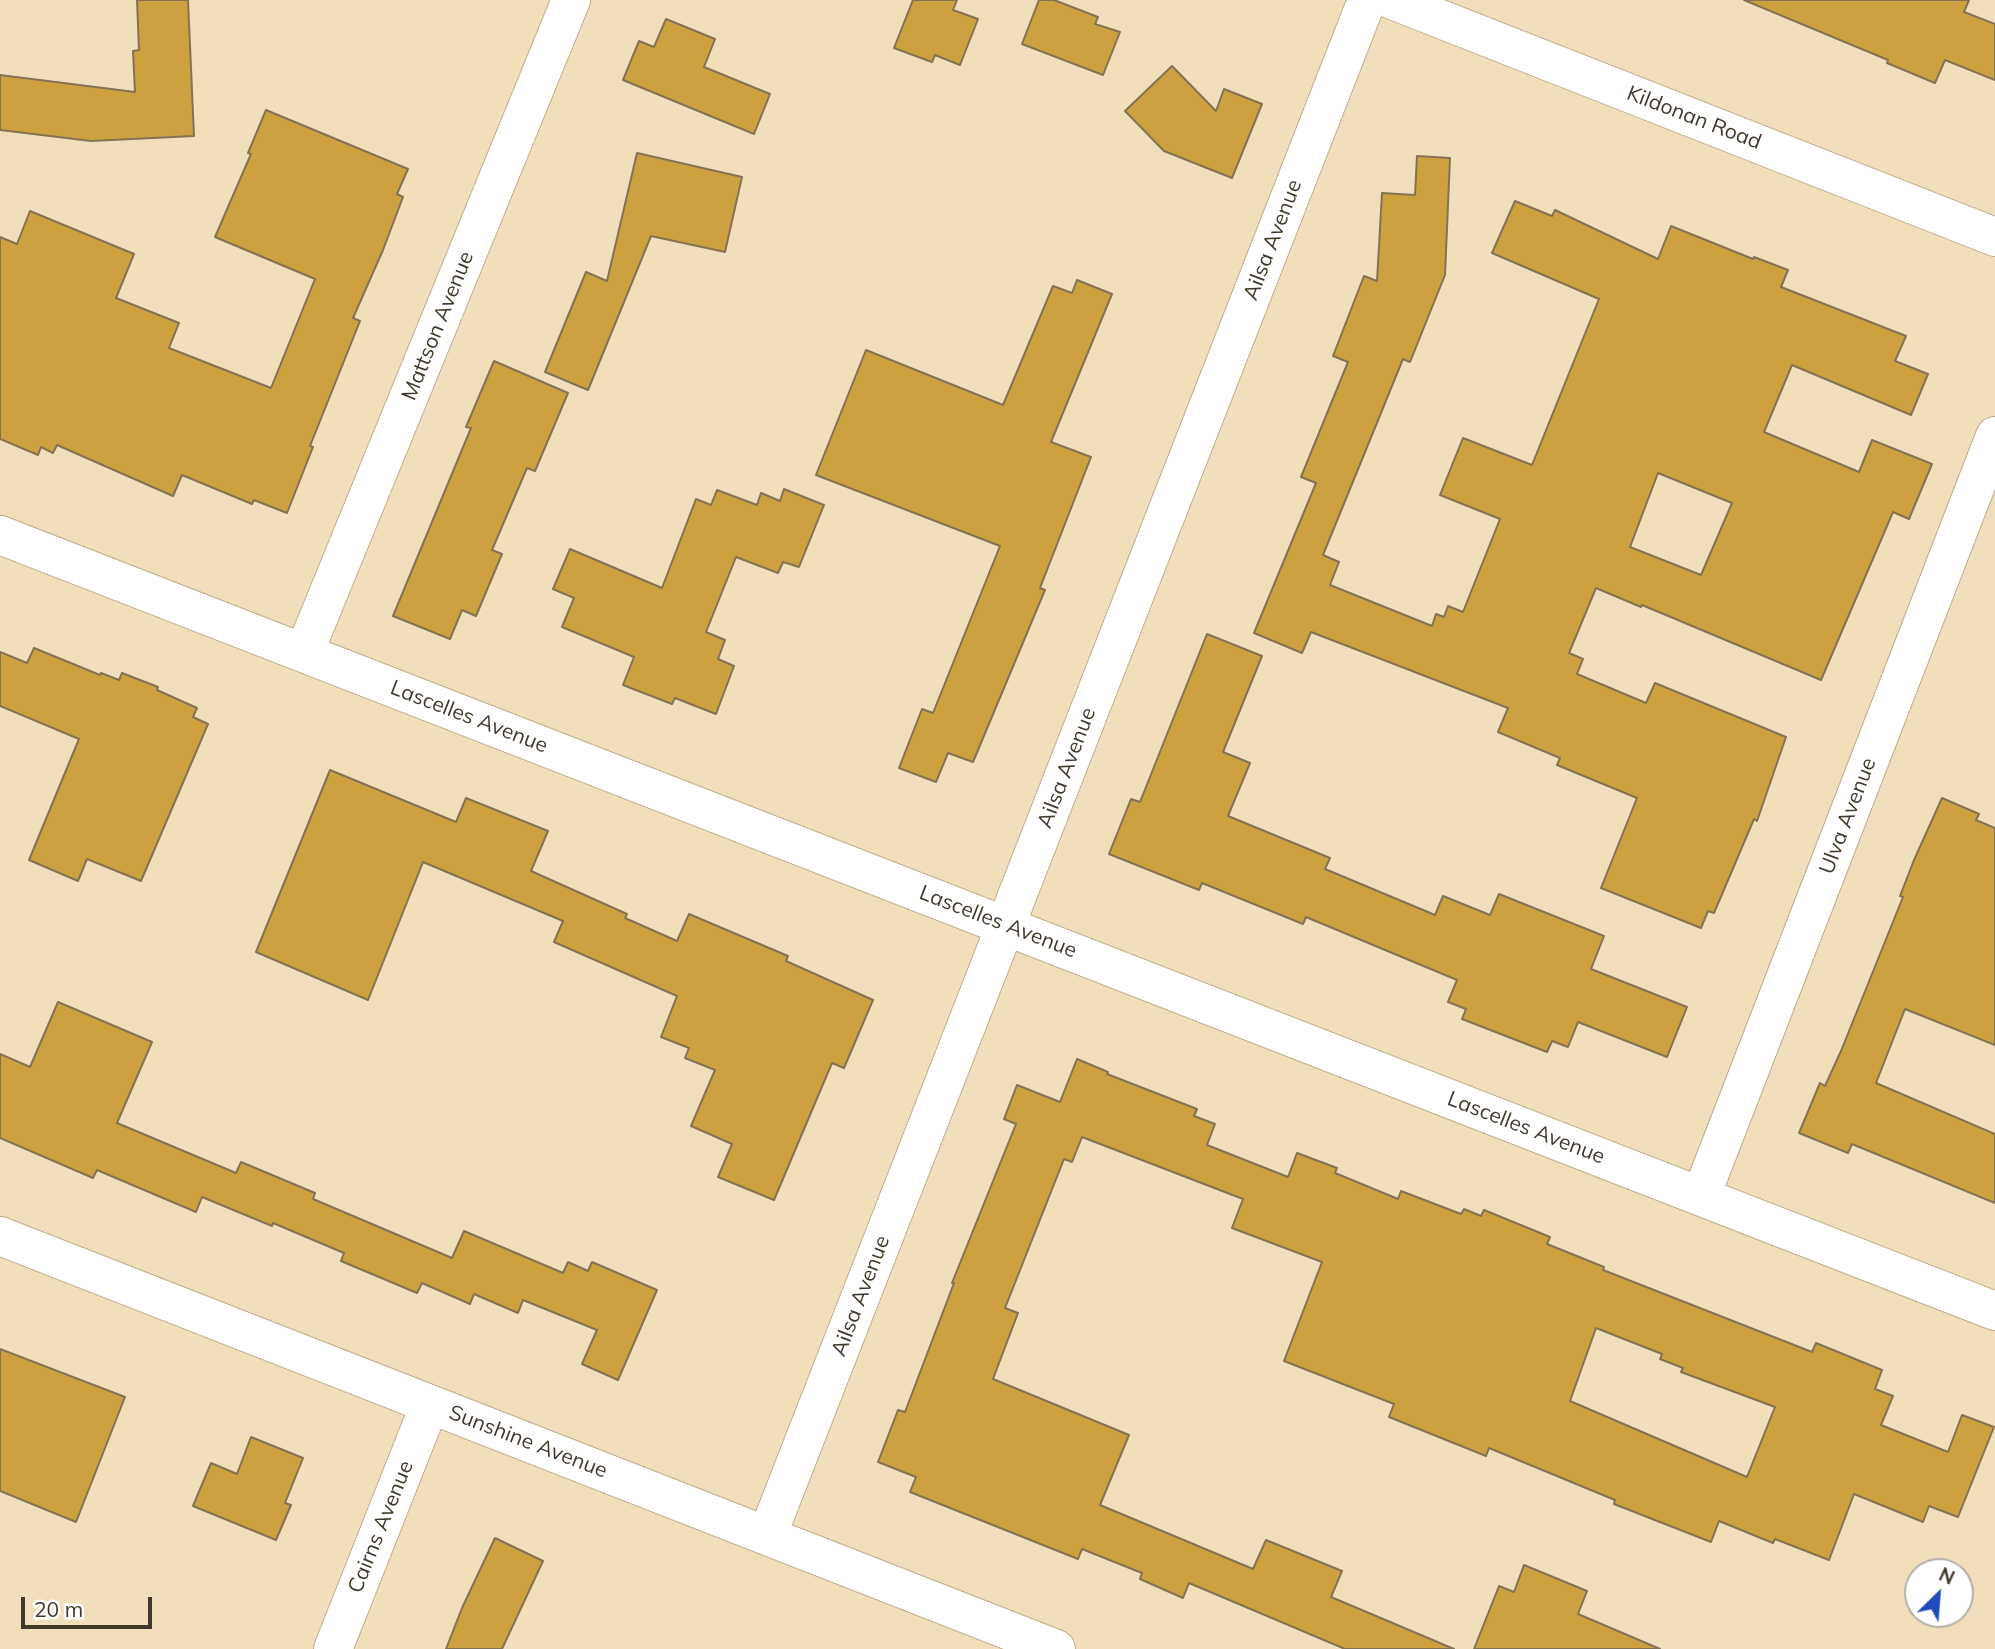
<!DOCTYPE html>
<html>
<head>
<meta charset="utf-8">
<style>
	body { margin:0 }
	#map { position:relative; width:1995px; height:1649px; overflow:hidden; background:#f1dfbc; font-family:Mulish,sans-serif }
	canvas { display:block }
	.north { position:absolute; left:1904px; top:1558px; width:70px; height:70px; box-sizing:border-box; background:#fff; border:2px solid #b3b0aa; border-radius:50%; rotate:25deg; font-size:19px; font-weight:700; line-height:28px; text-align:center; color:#40392b }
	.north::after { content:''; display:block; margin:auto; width:24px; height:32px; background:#214bb9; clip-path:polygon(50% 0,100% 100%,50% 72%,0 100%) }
	.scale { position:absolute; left:21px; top:1597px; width:131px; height:32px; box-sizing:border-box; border:4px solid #40392b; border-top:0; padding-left:9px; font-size:21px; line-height:24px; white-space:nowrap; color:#40392b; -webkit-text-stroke:5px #fff; paint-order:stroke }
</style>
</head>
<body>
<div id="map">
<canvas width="1995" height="1649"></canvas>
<div class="north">N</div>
<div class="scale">20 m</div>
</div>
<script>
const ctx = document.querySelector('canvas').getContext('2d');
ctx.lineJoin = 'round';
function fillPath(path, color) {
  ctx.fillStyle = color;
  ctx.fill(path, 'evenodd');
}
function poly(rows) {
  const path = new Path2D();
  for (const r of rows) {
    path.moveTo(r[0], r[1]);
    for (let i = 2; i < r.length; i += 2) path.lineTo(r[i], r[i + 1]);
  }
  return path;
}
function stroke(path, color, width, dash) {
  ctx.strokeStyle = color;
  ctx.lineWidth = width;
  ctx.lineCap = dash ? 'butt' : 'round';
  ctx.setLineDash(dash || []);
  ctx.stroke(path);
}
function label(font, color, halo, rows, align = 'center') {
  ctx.font = font + ' Mulish,sans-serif';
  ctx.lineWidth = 7;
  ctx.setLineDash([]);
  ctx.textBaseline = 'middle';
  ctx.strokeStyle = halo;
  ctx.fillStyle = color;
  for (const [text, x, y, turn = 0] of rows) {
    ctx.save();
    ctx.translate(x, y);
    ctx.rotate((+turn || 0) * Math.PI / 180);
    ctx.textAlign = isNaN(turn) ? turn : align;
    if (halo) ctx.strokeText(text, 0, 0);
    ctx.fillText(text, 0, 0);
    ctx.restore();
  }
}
const building = poly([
	[137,0,188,0,194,136,91,141,0,130,0,75,135,92,133,51,139,50,137,0],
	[913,0,957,0,953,10,978,19,960,65,935,55,932,62,894,48,913,0],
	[1039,0,1054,0,1098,17,1095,24,1120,32,1103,75,1022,44,1039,0],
	[1744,0,1969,0,1964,12,1995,24,1995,80,1945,60,1935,83,1887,63,1888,60,1744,0],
	[666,19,715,39,704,67,770,94,754,134,623,80,639,41,654,47,666,19],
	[1172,66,1216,111,1224,89,1262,104,1232,178,1164,151,1125,111,1172,66],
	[266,110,408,169,397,194,403,197,383,250,353,318,360,321,310,446,313,447,287,513,254,500,252,504,182,475,173,496,57,445,53,453,41,447,38,455,0,439,0,237,17,244,30,211,134,254,116,298,179,323,169,348,271,388,315,279,215,237,251,154,248,153,266,110],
	[637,153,742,177,725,252,651,236,588,390,545,372,586,272,607,281,637,153],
	[1417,156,1450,158,1445,275,1410,362,1403,359,1323,555,1339,562,1330,585,1432,626,1436,614,1444,617,1448,606,1463,612,1500,519,1440,495,1463,438,1532,465,1599,299,1492,253,1515,201,1552,216,1555,210,1658,259,1671,226,1753,259,1754,257,1788,270,1781,287,1906,336,1895,361,1928,374,1911,415,1792,365,1764,432,1859,472,1872,440,1932,464,1909,519,1893,512,1821,680,1642,605,1641,607,1596,588,1569,653,1583,659,1577,674,1646,703,1655,683,1786,737,1757,821,1754,819,1714,913,1708,911,1701,928,1601,888,1637,798,1557,765,1560,758,1498,732,1508,708,1311,632,1302,653,1254,633,1316,483,1301,477,1348,362,1333,356,1364,276,1377,281,1382,193,1415,195,1417,156],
	[1658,473,1732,503,1701,575,1630,547,1658,473],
	[1077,280,1112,294,1051,442,1091,457,1040,588,1045,590,973,762,948,753,936,782,899,768,922,709,933,713,1000,546,816,475,866,350,1003,405,1053,286,1072,293,1077,280],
	[494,361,568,393,535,471,527,468,492,550,502,554,476,616,462,610,450,639,393,616,471,428,466,427,494,361],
	[784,489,824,505,799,567,783,562,778,573,736,557,706,632,725,640,718,659,734,666,716,714,675,698,672,704,623,685,634,657,562,627,574,598,553,589,570,549,662,588,696,499,711,505,717,490,757,505,761,493,780,501,784,489],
	[1207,634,1262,656,1223,752,1250,763,1228,816,1330,858,1325,869,1435,915,1443,896,1490,915,1499,894,1604,936,1591,969,1687,1007,1667,1057,1578,1022,1568,1047,1552,1041,1547,1052,1462,1019,1466,1009,1448,1002,1457,980,1306,917,1303,924,1202,883,1199,890,1109,854,1131,799,1140,802,1207,634],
	[34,648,100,675,101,673,119,680,122,673,158,687,157,690,197,708,193,717,208,724,141,881,87,859,78,881,29,860,79,739,0,706,0,652,27,663,34,648],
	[330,770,456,822,466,798,548,831,531,871,627,914,625,918,677,941,689,914,788,956,786,961,873,1000,844,1068,832,1063,774,1200,718,1177,732,1144,691,1126,715,1070,685,1058,689,1048,661,1037,677,996,554,942,563,921,423,862,368,1000,256,952,330,770],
	[1942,798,1979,814,1976,820,1995,828,1995,1045,1905,1009,1876,1083,1995,1134,1995,1203,1852,1144,1848,1153,1799,1133,1820,1083,1825,1086,1841,1051,1903,897,1900,896,1914,860,1942,798],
	[58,1002,152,1042,117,1123,236,1173,241,1162,315,1193,313,1199,452,1258,464,1231,563,1273,568,1262,588,1271,592,1262,657,1290,618,1380,582,1364,597,1330,523,1300,518,1313,474,1294,470,1304,422,1283,417,1293,341,1261,344,1253,273,1223,272,1226,202,1197,196,1212,97,1170,93,1178,0,1138,0,1054,30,1067,58,1002],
	[1077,1059,1108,1072,1107,1074,1197,1109,1194,1116,1215,1124,1207,1145,1288,1177,1297,1153,1337,1168,1335,1173,1398,1199,1401,1191,1461,1214,1464,1209,1481,1216,1484,1210,1550,1237,1547,1244,1604,1267,1603,1270,1812,1352,1816,1343,1882,1370,1875,1389,1893,1396,1881,1425,1948,1452,1962,1415,1994,1427,1958,1517,1929,1506,1923,1522,1854,1494,1829,1560,1775,1539,1773,1543,1719,1521,1711,1542,1614,1504,1615,1500,1489,1448,1486,1456,1389,1417,1394,1404,1284,1361,1322,1262,1232,1228,1243,1199,1082,1137,1072,1162,1064,1159,1005,1308,1018,1313,993,1379,1129,1435,1100,1505,1253,1569,1266,1540,1342,1571,1331,1597,1454,1649,1345,1649,1189,1583,1183,1598,1140,1579,1142,1573,1082,1549,1078,1559,910,1492,916,1477,878,1462,898,1410,905,1412,954,1283,952,1283,1016,1124,1004,1119,1017,1085,1060,1102,1077,1059],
	[1596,1328,1662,1354,1660,1359,1683,1368,1681,1372,1775,1407,1747,1477,1570,1401,1596,1328],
	[0,1349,125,1397,76,1522,0,1491,0,1349],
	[251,1437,303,1458,285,1503,291,1505,276,1540,193,1506,211,1463,237,1474,251,1437],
	[495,1538,543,1561,502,1649,446,1649,462,1608,495,1538],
	[1524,1565,1587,1591,1578,1614,1660,1649,1474,1649,1499,1586,1514,1592,1524,1565]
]);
fillPath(building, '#cda140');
stroke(building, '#837353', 2);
const street = poly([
	[1392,0,1995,237],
	[0,535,1995,1311],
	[304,653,571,0],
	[1701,1196,1995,436],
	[0,1236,1056,1649],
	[767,1536,1367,0],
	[333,1649,430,1404]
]);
stroke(street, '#bdac8a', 40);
stroke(street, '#fff', 38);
label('21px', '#40392b', '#fff', [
	["Kildonan Road",1694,118,21],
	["Ailsa Avenue",1273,240,-69],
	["Mattson Avenue",438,326,-68],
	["Lascelles Avenue",469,717,21],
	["Ailsa Avenue",1067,768,-69],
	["Ulva Avenue",1848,816,-69],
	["Lascelles Avenue",998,922,21],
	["Lascelles Avenue",1526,1128,21],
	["Ailsa Avenue",861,1296,-69],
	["Sunshine Avenue",528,1442,21],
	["Cairns Avenue",381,1527,-68]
]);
</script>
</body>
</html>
